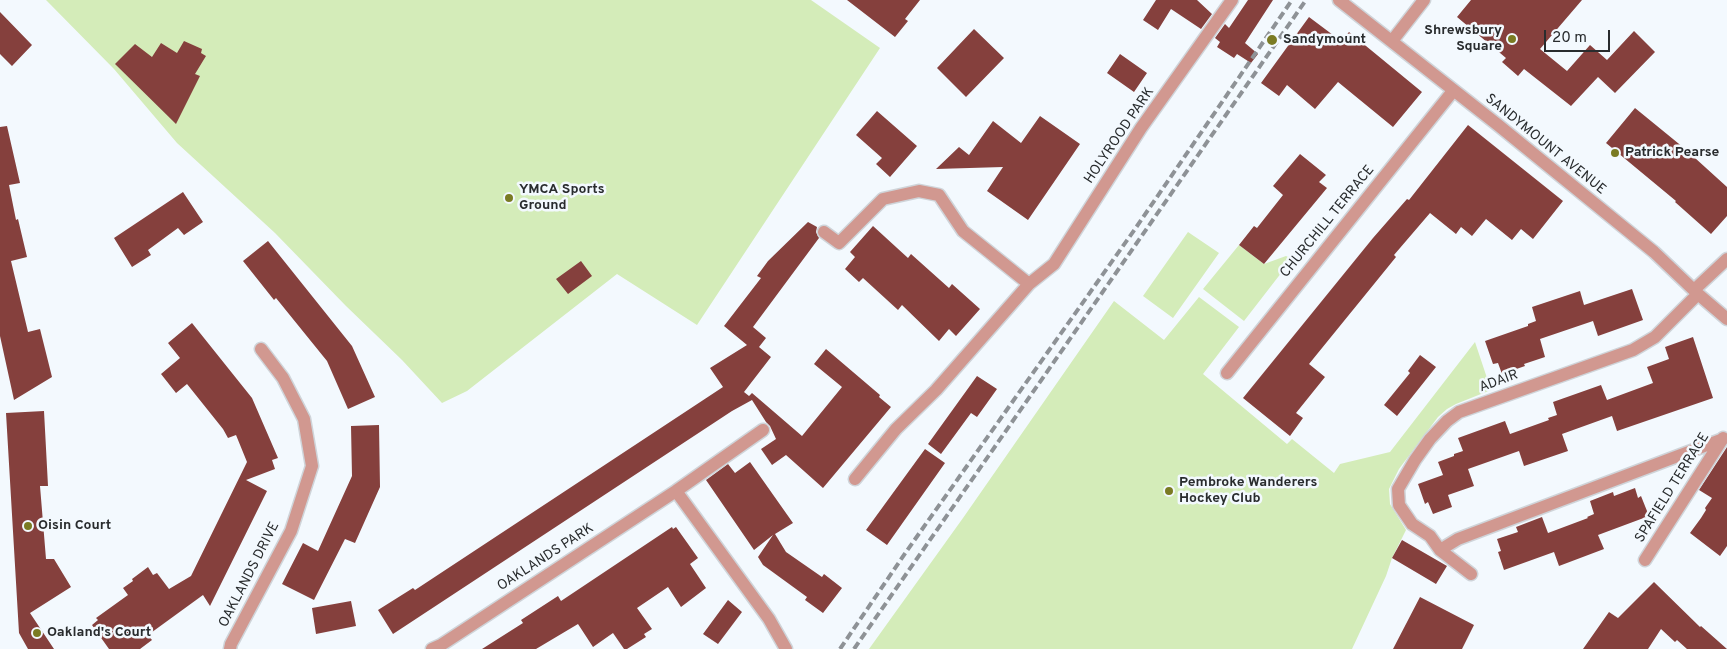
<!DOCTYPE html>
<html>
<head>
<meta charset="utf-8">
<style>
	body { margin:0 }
	#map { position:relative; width:1727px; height:649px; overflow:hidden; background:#f3f9fe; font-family:Overpass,sans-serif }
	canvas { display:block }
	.scale { position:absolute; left:1544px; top:30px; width:66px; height:22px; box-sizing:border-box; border:2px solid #292c2e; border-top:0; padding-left:6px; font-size:15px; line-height:18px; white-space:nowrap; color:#292c2e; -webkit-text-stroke:4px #f3f9fe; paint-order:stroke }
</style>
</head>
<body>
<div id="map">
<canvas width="1727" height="649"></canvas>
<div class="scale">20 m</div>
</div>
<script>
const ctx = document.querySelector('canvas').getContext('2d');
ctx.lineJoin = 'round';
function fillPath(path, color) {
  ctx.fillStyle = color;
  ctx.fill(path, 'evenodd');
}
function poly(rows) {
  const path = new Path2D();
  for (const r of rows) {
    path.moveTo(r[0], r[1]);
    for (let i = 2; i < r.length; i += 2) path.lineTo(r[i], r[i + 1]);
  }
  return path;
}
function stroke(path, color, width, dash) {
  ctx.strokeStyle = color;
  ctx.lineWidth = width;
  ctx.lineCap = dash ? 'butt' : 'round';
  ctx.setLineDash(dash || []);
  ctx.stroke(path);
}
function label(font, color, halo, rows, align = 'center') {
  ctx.font = font + ' Overpass,sans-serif';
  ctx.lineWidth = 5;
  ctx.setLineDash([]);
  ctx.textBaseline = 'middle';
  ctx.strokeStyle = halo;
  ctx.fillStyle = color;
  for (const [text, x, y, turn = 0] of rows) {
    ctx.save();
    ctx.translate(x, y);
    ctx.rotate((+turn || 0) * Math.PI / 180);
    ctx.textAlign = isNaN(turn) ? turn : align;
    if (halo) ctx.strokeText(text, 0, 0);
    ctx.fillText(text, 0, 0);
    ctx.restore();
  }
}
fillPath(poly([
	[46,0,811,0,880,48,697,325,617,274,467,391,442,403,402,360,346,306,275,233,177,143,114,69],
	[1188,232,1219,253,1173,318,1143,296],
	[1239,245,1264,264,1286,256,1292,259,1244,321,1203,289],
	[1199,297,1239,327,1203,374,1287,444,1292,439,1334,473,1340,464,1390,452,1475,342,1491,390,1456,404,1447,409,1438,417,1399,469,1389,489,1390,504,1406,530,1392,558,1386,576,1352,649,869,649,963,518,1114,301,1164,340]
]), '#d4ecb9');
fillPath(poly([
	[847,0,920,0,905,19,908,21,895,37],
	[1156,0,1197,0,1212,14,1201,29,1171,9,1158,30,1143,20],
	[1248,0,1273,0,1245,43,1258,54,1251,63,1237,54,1234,58,1217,47,1220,42,1215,38,1225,24,1229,28],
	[1471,0,1582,0,1540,49,1567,71,1590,45,1607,60,1634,31,1655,52,1615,93,1598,77,1571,106,1524,69,1518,76,1502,62,1506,58,1457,17],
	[0,12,32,45,12,66,0,54],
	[1309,17,1341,41,1349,32,1422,92,1393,127,1338,82,1315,109,1287,85,1279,96,1261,83],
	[974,29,1004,58,966,97,937,68],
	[184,41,202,49,201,53,206,56,195,74,200,76,176,124,115,64,135,44,152,57,161,43,177,53],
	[1120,54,1147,73,1134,92,1107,73],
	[1635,108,1684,148,1727,187,1727,216,1711,234,1675,202,1676,201,1606,143],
	[877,111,917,146,890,177,876,164,882,158,856,135],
	[1040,116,1080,144,1028,220,987,191,1003,167,936,169,959,147,969,155,993,121,1021,143],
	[1468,125,1563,201,1533,239,1521,229,1512,240,1486,219,1472,236,1461,227,1456,234,1430,213,1394,255,1396,257,1309,364,1325,377,1296,413,1303,418,1290,436,1243,398,1373,238,1407,199,1409,200],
	[7,126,20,183,9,185,16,220,18,219,27,257,11,261,28,332,40,329,52,377,14,400,0,336,0,127],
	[1300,154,1326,175,1319,182,1327,188,1264,264,1239,245,1254,226,1257,228,1283,195,1273,186],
	[183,192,203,222,184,235,178,228,148,250,151,255,132,267,114,238],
	[808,222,817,227,816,232,819,238,753,327,766,338,759,347,771,357,744,392,749,396,752,393,802,436,842,387,814,364,826,349,880,395,879,397,891,407,823,488,786,455,772,465,761,449,776,439,770,426,766,422,752,400,732,411,393,634,378,610,413,588,415,590,723,387,710,368,747,345,724,326,761,278,757,276,768,261],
	[873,226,908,258,911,254,949,288,952,284,980,309,956,336,949,329,939,341,902,305,898,310,863,278,859,282,845,269,855,257,850,252],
	[268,241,352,346,375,397,348,409,327,361,276,298,274,300,243,261],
	[581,261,592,276,568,294,556,279],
	[1632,289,1643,320,1598,336,1593,321,1540,339,1545,357,1524,364,1525,366,1502,374,1498,363,1493,364,1485,341,1528,326,1528,324,1536,321,1532,307,1580,291,1584,305],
	[192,323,252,398,278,458,272,460,275,469,246,480,267,491,210,606,203,595,148,635,152,640,140,649,109,649,92,625,98,620,96,618,128,595,123,588,133,581,132,579,148,567,153,575,157,573,169,589,191,576,247,462,236,435,228,438,223,429,187,384,176,393,161,374,180,358,168,343],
	[1693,337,1713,398,1617,431,1612,416,1562,434,1568,451,1524,466,1519,451,1468,469,1474,486,1448,495,1452,507,1433,514,1428,502,1425,504,1418,484,1443,475,1438,462,1454,456,1454,454,1463,451,1458,438,1505,421,1510,434,1549,420,1548,418,1557,415,1553,402,1601,385,1607,400,1653,383,1647,367,1669,359,1665,347],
	[1420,355,1436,367,1397,416,1384,405,1410,373,1408,371],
	[977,376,997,389,977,417,971,413,941,454,928,444],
	[44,411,48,486,40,486,46,559,54,559,71,587,30,613,54,649,28,649,19,633,6,413],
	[379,425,380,487,355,543,345,539,314,600,282,584,303,543,318,551,352,476,351,426],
	[1727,447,1727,546,1720,556,1690,533,1701,518,1706,510,1705,508,1712,498,1699,490],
	[925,449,945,463,887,545,866,530],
	[750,462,793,523,775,534,786,552,822,577,824,574,842,588,823,613,805,600,807,597,763,565,758,557,773,535,754,550,706,480,728,464,735,473],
	[1635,488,1638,498,1641,496,1649,516,1598,535,1604,549,1559,566,1554,552,1504,570,1498,552,1501,551,1497,539,1518,532,1516,527,1542,517,1548,533,1588,518,1587,517,1594,514,1590,501,1613,492,1614,496],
	[672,527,673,529,676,527,698,558,690,564,706,588,681,607,668,587,637,608,652,629,644,634,646,637,627,649,624,649,613,633,593,647,578,624,536,649,482,649,523,623,521,620,558,596,561,601],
	[1402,540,1447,566,1436,584,1392,558],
	[1654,582,1700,627,1701,626,1727,649,1687,649,1677,640,1675,642,1661,629,1648,649,1583,649,1609,612,1618,618],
	[1420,597,1474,625,1462,649,1393,649],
	[728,600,742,612,718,644,703,634],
	[351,601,356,626,316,634,312,608]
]), '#85403d');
const minor = poly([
	[1339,0,1498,125,1654,252,1698,294,1727,319],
	[1392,41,1424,0],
	[824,232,839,243,883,199,919,191,939,195,963,231,1029,284],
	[1694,290,1727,259],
	[1227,373,1453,91],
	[855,479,896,429,936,390,1029,284,1054,264,1141,128,1232,0],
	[676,491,769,619,786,649],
	[1440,550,1458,539,1723,439],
	[1645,560,1723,438],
	[1471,574,1440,550,1430,536,1412,524,1399,505,1398,489,1415,460,1430,439,1447,421,1459,412,1633,350,1655,337,1698,294],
	[230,649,231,644,291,531,312,466,304,419,283,378,261,349],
	[432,649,441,645,676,491,763,430]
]);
stroke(minor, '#cfd4d9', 15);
stroke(minor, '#d19890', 12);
stroke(poly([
	[840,649,906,552,1135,229,1292,0],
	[854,649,1306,0]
]), '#8e9296', 4, [8, 4]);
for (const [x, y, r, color] of [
	[1512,39,5,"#7a7b23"],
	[1272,40,6,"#7a7b23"],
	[1615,153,5,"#7a7b23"],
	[509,198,5,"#7a7b23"],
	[1169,491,5,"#7a7b23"],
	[28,526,5,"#7a7b23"],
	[37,633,5,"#7a7b23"]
]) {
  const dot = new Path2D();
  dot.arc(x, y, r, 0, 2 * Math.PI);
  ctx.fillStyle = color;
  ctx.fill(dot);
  stroke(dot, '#f3f9fe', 2);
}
label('bold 14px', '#292c2e', '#f3f9fe', [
	["Shrewsbury",1502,31,"right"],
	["Square",1502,47,"right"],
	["Sandymount",1283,40],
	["Patrick Pearse",1625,153],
	["YMCA Sports",519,190],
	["Ground",519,206],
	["Pembroke Wanderers",1179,483],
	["Hockey Club",1179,499],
	["Oisin Court",38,526],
	["Oakland's Court",47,633]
], 'left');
label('14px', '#292c2e', '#f3f9fe', [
	["HOLYROOD PARK",1120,136,-56],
	["SANDYMOUNT AVENUE",1545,145,39],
	["CHURCHILL TERRACE",1328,222,-51],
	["ADAIR",1499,382,-20],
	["SPAFIELD TERRACE",1673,488,-58],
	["OAKLANDS PARK",546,558,-33],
	["OAKLANDS DRIVE",250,575,-63]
]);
</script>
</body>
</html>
